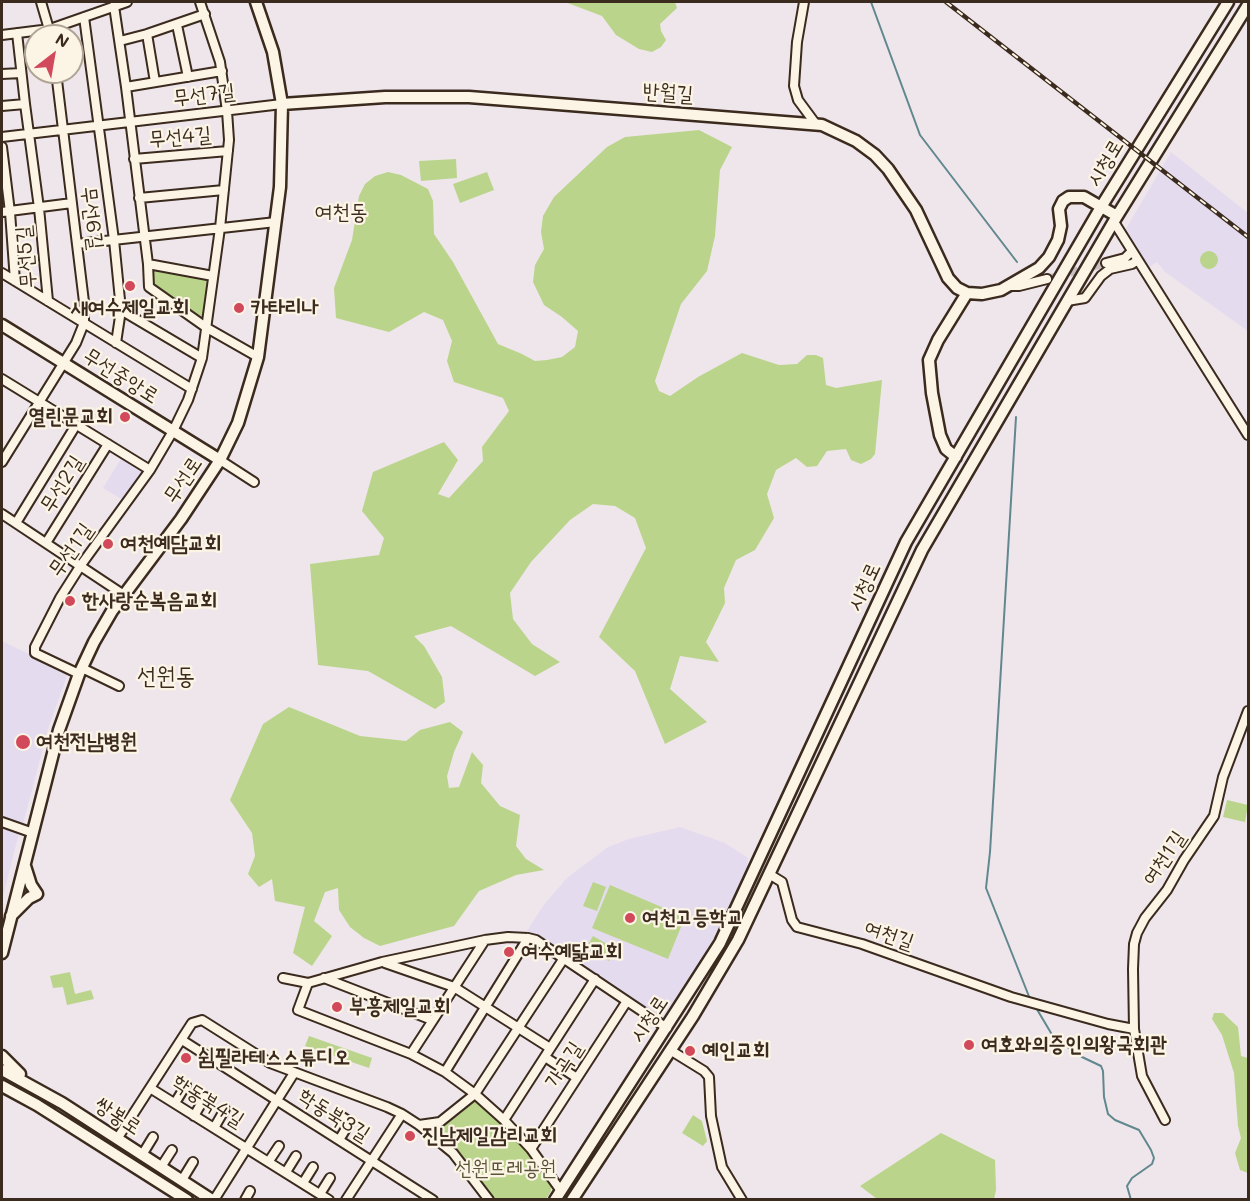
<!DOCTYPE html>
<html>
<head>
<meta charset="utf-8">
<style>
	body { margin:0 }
	#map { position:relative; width:1250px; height:1201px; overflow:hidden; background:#eee6ea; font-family:Mali,sans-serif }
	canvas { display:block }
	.frame { position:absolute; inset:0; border:3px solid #3b2a1e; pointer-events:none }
	.north { position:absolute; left:24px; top:24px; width:60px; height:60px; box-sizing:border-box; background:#fcf5e5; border:2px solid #afa495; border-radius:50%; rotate:31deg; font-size:16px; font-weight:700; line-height:24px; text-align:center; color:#3b2a1e }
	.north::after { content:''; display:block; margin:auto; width:21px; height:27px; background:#d1495b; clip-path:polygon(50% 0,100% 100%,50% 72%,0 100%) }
</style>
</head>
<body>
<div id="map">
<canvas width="1250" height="1201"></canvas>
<div class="frame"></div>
<div class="north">N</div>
</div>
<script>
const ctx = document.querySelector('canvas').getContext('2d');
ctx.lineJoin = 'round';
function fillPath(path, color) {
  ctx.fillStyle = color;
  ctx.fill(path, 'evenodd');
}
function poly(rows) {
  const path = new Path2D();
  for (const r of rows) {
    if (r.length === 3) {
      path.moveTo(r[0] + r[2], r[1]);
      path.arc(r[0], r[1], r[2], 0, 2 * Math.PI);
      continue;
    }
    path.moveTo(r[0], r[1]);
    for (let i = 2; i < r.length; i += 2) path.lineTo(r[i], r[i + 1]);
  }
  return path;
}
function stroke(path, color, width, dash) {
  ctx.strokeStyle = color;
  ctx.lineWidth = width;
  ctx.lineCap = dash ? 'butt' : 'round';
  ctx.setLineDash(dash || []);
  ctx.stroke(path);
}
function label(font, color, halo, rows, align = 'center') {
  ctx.font = font + ' Mali,"Poor Story",sans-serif';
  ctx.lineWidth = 4.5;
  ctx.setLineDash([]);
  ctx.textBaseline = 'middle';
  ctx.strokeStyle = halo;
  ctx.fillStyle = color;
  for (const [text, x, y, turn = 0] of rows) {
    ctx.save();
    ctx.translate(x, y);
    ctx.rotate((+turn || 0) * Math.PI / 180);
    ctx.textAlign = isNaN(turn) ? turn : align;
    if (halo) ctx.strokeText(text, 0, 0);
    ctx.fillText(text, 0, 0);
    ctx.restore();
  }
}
fillPath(poly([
	[1171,152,1248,213,1248,331,1165,272,1157,262,1146,269,1124,232],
	[122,457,141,469,142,472,123,500,103,488],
	[2,641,68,673,48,729,23,824,2,817],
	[2,827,19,833,2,901],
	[680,827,725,843,748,858,747,867,719,929,692,975,661,1019,542,937,527,931,543,906,567,878,608,847,629,839]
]), '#e4dcee');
fillPath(poly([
	[565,2,675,2,677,8,660,24,661,31,666,40,661,47,652,52,639,49,616,35,602,16],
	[699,130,732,147,720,170,715,236,707,271,681,304,655,381,659,391,670,396,698,377,742,353,779,365,797,364,807,355,816,355,823,358,826,385,836,388,882,380,875,454,871,459,861,464,851,460,846,449,827,451,817,466,807,467,796,458,776,470,767,494,774,518,755,550,736,560,724,588,725,603,706,642,719,662,680,656,670,689,707,722,665,744,635,671,599,637,646,548,635,518,615,506,593,504,570,520,531,562,510,593,513,619,532,644,560,662,535,676,451,626,414,636,424,646,442,677,445,702,435,709,368,671,318,665,310,564,379,555,384,538,362,511,373,472,444,442,458,460,438,494,449,498,483,461,482,447,509,411,503,398,454,382,447,361,452,341,443,320,424,312,389,332,336,318,334,288,352,240,359,196,365,184,375,176,388,172,401,175,428,189,433,201,434,234,453,262,498,344,522,354,535,361,547,360,562,357,575,347,578,331,562,317,544,305,533,282,535,265,544,249,541,232,543,216,554,197,607,147,625,137],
	[456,159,457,178,421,181,419,161],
	[487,172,494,190,460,203,453,184],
	[1209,260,9],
	[156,268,206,279,209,282,205,315,202,317,154,285,152,271],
	[289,707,360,736,406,741,420,730,450,722,463,732,454,752,447,776,449,788,459,787,472,752,483,765,481,783,500,806,520,815,516,846,526,859,544,870,516,875,479,891,454,926,380,946,364,938,350,927,339,910,338,888,325,892,314,921,332,936,312,966,293,953,305,907,275,901,272,879,259,887,248,874,255,856,252,833,230,800,263,724],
	[1227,800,1248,805,1245,822,1223,817],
	[593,882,606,887,597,911,583,906],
	[610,885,685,917,668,959,592,928],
	[593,936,616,949,609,961,586,948],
	[70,972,75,994,91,990,94,999,67,1005,63,987,53,988,50,976],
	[1214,1013,1223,1013,1238,1027,1241,1056,1248,1058,1248,1173,1240,1170,1235,1153,1241,1138,1238,1126,1234,1073,1222,1035,1212,1019],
	[309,1036,372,1058,369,1068,305,1046],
	[475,1098,510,1131,551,1183,551,1191,546,1199,492,1199,460,1156,426,1127,438,1126],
	[693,1115,702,1121,707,1141,703,1146,682,1133],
	[941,1133,995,1160,996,1190,994,1199,877,1199,860,1186]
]), '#bbd48b');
stroke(poly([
	[871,2,920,135,1017,262],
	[1016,417,990,852,986,888,1030,999],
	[1035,1006,1054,1038,1082,1057,1101,1066,1103,1071,1104,1097,1108,1114,1115,1120,1139,1130,1151,1150,1154,1158,1152,1164,1132,1178,1127,1186,1131,1200]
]), '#61878f', 2);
stroke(poly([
	[1047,279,1106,263]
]), '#cac0c1', 8, [8, 4]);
const street = poly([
	[41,2,51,36],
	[804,2,797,42,794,86,798,100,815,123],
	[114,6,126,87,148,264,149,287,207,328,258,357],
	[84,17,114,240,121,310,116,343],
	[177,25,188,77],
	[17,33,25,104,39,208,48,301],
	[147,34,155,82],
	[2,35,50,29,127,2],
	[120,41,147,34,205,14],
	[2,74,21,73],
	[126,87,222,71],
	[2,106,25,104],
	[2,137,282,104],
	[2,147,10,212,15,281],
	[134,159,228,151],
	[139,198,224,190],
	[2,212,72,203],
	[1114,222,1248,435],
	[77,244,276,222],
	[1106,263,1125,258,1132,251],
	[148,264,213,276],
	[2,273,192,389],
	[1011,286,1019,286,1047,279],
	[1067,301,1085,298,1101,276,1110,269,1132,264,1138,260],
	[121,310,202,358],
	[2,379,150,470],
	[220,460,254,482],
	[2,462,76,343,84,323,84,302,56,72],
	[2,514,124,595],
	[16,523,76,425],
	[46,543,108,444],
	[82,668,119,686],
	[79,674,35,653,35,647,60,598,81,565,150,470,173,431,188,400,202,358,220,228,229,140,227,111,220,62,200,2],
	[2,822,33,833],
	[769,874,782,882,792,920,797,927,862,944,1011,997,1108,1024,1134,1029,1142,1076,1165,1120],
	[385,963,454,987,550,1048],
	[283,978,308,983],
	[324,978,432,1020],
	[1134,1029,1133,969,1134,944,1137,933,1145,918,1167,890,1184,860,1214,816,1223,777,1248,711],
	[182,1040,433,1200],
	[670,1050,704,1071,709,1077,711,1116,722,1167,742,1200],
	[411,1054,485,940],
	[545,1057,577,1078],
	[445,1072,528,938],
	[150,1088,329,1200],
	[175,1103,186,1085],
	[194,1116,205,1097],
	[504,1120,595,979],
	[419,1125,440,1122,475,1094,564,958],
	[214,1128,225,1109],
	[117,1139,192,1023,202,1020,270,1063,387,1107,402,1114,419,1125,453,1153,489,1200],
	[339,1140,350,1122,341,1116],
	[531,1149,627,1001],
	[142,1155,153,1137],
	[269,1161,279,1146],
	[161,1167,172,1150],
	[286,1172,296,1156],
	[182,1180,193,1162],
	[303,1183,313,1167],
	[561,1191,531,1149,504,1120,475,1094,445,1072,411,1054,298,1010,308,983,382,962,485,940,508,937,528,938,536,940,667,1028],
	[320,1194,330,1178],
	[214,1200,294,1073],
	[245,1200,250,1191],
	[346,1200,402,1114]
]);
const secondary = poly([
	[282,104,385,97,469,97,822,125,856,141,875,155,888,169,916,210,948,278,957,288,967,293,982,294,1001,290,1039,268,1049,257,1058,240,1061,226,1059,209,1063,201,1069,197,1084,197,1117,216],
	[2,325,220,460],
	[956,457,946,449,940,435,932,393,929,360,938,340,967,293],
	[11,916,29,898,37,894,31,885,25,866],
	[2,953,59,730,79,674,94,642,112,611,181,519,220,460,238,423,258,357,280,187,282,104,273,52,256,2],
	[2,1056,20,1074],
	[2,1070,62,1103,212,1200],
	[2,1086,37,1105,187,1200],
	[555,1200,720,943,906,542,1101,207,1228,2],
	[572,1200,693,1016,738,940,922,550,1117,216,1248,5]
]);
stroke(street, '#3b2a1e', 12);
stroke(secondary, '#3b2a1e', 15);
stroke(street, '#fcf5e5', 8);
stroke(secondary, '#fcf5e5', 10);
const rail = poly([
	[946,2,1248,237]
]);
stroke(rail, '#3b2a1e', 4.5);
stroke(rail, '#fcf5e5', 2, [7]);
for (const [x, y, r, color] of [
	[130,286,6,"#d1495b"],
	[239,308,6,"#d1495b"],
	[125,417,6,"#d1495b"],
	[108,544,6,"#d1495b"],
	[70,601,6,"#d1495b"],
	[23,742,8,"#d1495b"],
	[630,918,6,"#d1495b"],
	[509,952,6,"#d1495b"],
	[337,1007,6,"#d1495b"],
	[969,1045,6,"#d1495b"],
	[690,1051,6,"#d1495b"],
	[186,1058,6,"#d1495b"],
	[410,1136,6,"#d1495b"]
]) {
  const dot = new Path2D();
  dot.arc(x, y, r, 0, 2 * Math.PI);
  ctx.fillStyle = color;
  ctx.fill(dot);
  stroke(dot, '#fcf5e5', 2);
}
label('21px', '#3b2a1e', '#fcf5e5', [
	["반월길",668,93,4],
	["무선7길",204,95,-7],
	["무선4길",180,137,-5],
	["시청로",1105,163,-59],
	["무선6길",92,218,83],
	["무선5길",26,257,-95],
	["무선중앙로",121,376,32],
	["무선로",183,480,-56],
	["무선2길",62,484,-58],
	["무선1길",71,550,-55],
	["시청로",864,587,-65],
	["여천1길",1164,858,-56],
	["여천길",889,935,19],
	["시청로",649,1019,-56],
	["가곡길",564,1065,-57],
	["학동북4길",208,1101,32],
	["학동북3길",334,1115,32],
	["쌍봉로",118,1116,33]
]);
label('bold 21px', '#3b2a1e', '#fcf5e5', [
	["새여수제일교회",130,308,"center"],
	["카타리나",251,308],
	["열린문교회",113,417,"right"],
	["여천예담교회",120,544],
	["한사랑순복음교회",82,601],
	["여천전남병원",36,742],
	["여천고등학교",642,918],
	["여수예닮교회",521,952],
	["부흥제일교회",349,1007],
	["여호와의증인의왕국회관",981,1045],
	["예인교회",702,1051],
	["쉼필라테스스튜디오",198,1058],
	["진남제일감리교회",422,1136]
], 'left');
label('21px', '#5b5439', '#fcf5e5', [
	["선원뜨레공원",506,1169]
]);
label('22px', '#3b2a1e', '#fcf5e5', [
	["여천동",341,212]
]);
label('24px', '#3b2a1e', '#fcf5e5', [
	["선원동",166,677]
]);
</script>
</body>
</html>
